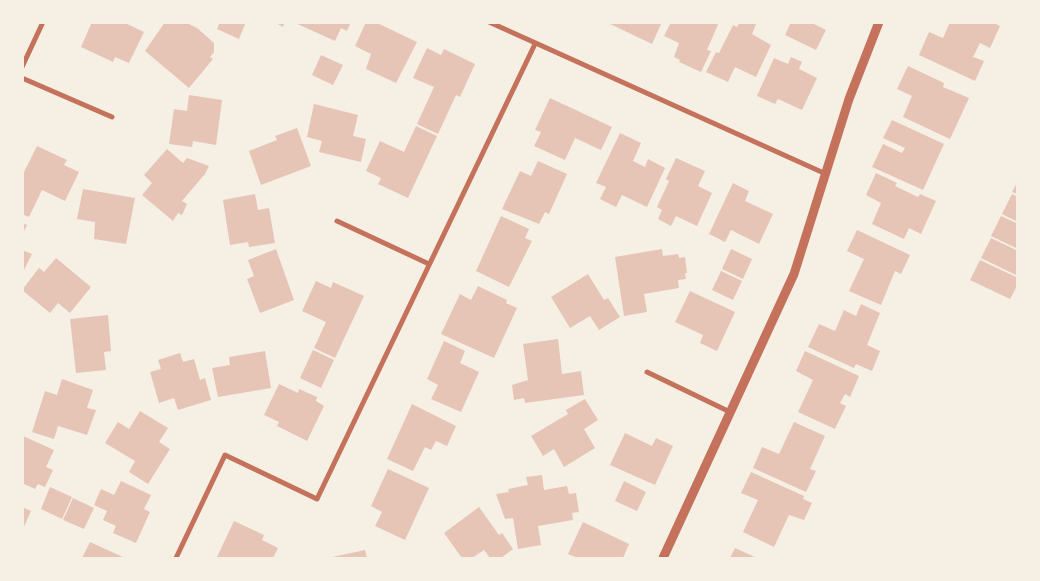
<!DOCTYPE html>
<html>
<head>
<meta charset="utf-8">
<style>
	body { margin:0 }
	#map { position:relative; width:1040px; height:581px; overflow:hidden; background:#f6efe4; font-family:Karla,sans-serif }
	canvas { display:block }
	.frame { position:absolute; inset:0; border:24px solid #f6efe4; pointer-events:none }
</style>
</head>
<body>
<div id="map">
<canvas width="1040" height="581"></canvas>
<div class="frame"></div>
</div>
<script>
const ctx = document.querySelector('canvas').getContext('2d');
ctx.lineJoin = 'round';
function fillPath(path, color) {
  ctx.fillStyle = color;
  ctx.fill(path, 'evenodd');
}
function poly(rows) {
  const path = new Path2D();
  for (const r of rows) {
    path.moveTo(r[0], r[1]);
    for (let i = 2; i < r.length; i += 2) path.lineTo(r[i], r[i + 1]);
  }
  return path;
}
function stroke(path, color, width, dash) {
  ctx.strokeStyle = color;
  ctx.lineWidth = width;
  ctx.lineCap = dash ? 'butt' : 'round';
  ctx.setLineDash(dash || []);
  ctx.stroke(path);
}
fillPath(poly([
	[92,22,123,22,144,32,129,63,115,57,113,62,81,47],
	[165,22,185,22,197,28,214,43,214,52,210,57,213,59,189,88,145,51],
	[220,22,246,22,239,39,217,29],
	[274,22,285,22,283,27],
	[293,22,351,22,347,31,341,28,335,41],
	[366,22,375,22,417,42,396,83,366,69,371,54,355,46],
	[606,22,662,22,652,44],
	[671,22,719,22,707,50,711,51,701,72,679,62,680,60,674,57,679,43,664,36],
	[740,22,756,24,752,34,771,45,756,77,735,67,728,82,706,72,716,52,719,53,733,25,737,27],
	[791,22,810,22,826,30,816,50,785,35],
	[950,22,992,22,1000,26,990,48,980,43,973,57,984,61,975,81,919,55,929,32,943,38],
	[427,48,441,55,444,49,475,64,460,97,456,95,438,134,417,124,434,87,413,78],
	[321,55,343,65,333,85,312,75],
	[791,57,802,62,799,69,817,78,802,110,778,99,775,104,757,96,774,58,788,64],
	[908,66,944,83,943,87,969,98,950,139,903,117,912,96,897,89],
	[189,95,222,100,216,145,193,141,192,147,169,144,174,109,187,111],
	[550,98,612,127,601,150,575,138,565,160,534,146,541,132,535,130],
	[314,104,358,115,353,136,366,139,361,162,319,152,322,141,307,137],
	[892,120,944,144,923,190,872,167,883,144,902,153,905,148,883,138],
	[416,126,437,136,408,198,378,184,381,178,366,171,380,141,404,152],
	[297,128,311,166,261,185,249,151,277,140,275,136],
	[620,133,641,143,633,161,645,167,648,159,665,168,647,207,622,195,616,207,600,199,606,187,596,183],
	[37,146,67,160,64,165,79,172,65,201,42,190,29,217,22,214,22,176],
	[167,149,183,163,187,158,209,166,205,174,182,201,187,204,182,215,178,213,173,221,142,195,152,183,144,175],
	[676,158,705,171,698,186,712,193,697,226,676,216,671,226,658,219,662,210,657,207,669,181,666,179],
	[538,161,567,174,549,214,545,212,539,224,502,209,520,171,531,176],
	[876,173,897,183,895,186,918,197,920,194,936,201,921,234,909,228,904,239,872,224,881,203,866,195],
	[1018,181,1018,194,1012,192],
	[733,183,749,191,745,201,773,214,759,244,731,230,725,242,709,234],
	[83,189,135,198,126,244,94,239,95,222,77,219],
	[255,194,258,210,269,208,275,243,249,247,248,242,230,245,223,200],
	[1012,194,1018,197,1018,222,1002,214],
	[501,216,529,229,525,238,532,241,509,287,476,271],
	[1001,216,1018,224,1018,249,991,236],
	[22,223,27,225,22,235],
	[857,230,910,255,901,274,895,271,881,305,849,291,864,259,847,251],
	[991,238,1018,251,1018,276,981,258],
	[276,249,294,300,260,313,247,279,254,276,248,260],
	[662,249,663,256,678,254,679,258,685,257,687,273,685,273,686,279,678,280,679,288,644,294,647,312,624,316,615,257],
	[731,249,752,259,743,279,722,269],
	[22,250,32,254,22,274],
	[56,258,91,287,70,313,58,303,50,313,22,290,39,268,44,272],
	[980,260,1018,278,1018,284,1010,299,970,280],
	[721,271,742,281,733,300,712,290],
	[588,274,604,300,608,298,620,317,599,330,590,316,570,328,551,297],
	[316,281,331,288,333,282,364,296,335,358,314,348,326,322,302,311],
	[478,286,507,300,506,303,517,308,494,358,441,334,460,294,471,300],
	[690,291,735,312,717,351,700,343,703,335,675,322],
	[861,304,880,313,867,345,880,351,872,371,856,364,854,368,808,347,819,324,835,331,844,310,856,316],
	[108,315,111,351,104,352,106,370,76,373,70,319],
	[558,339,562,374,581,371,584,395,525,403,524,398,514,400,512,385,528,380,523,344],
	[444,341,465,351,460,363,479,372,461,412,431,399,438,385,427,379],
	[313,350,334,360,321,388,300,378],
	[265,351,271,388,218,397,212,368,230,365,229,357],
	[805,351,859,376,850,397,845,394,840,403,846,406,835,429,798,412,813,380,796,371],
	[180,353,183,362,194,359,200,380,205,378,211,400,178,410,174,398,159,403,150,372,161,369,158,360],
	[62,379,93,390,87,408,96,410,87,435,58,426,54,439,32,432,45,391,57,395],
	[279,384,298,393,299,389,317,397,316,401,324,406,307,441,277,426,279,422,264,415],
	[585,399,598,420,584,429,595,448,564,467,554,449,543,456,531,436,568,414,566,410],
	[412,404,456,426,447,446,436,441,431,450,425,447,413,471,387,459],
	[140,411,168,428,159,442,170,449,148,484,129,472,135,461,105,443,118,422,129,429],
	[794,422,825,436,810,469,816,471,806,492,753,468,762,447,779,454],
	[625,433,652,446,656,438,673,446,655,485,610,465],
	[23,436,54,450,46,467,53,470,45,487,38,484,35,489,22,483],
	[388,469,429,488,405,540,375,526,382,512,371,506],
	[751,472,804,496,803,499,812,503,804,520,789,515,774,547,743,532,758,500,741,493],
	[542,475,544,490,567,486,569,494,576,493,579,512,572,513,573,520,538,526,541,545,518,549,513,518,505,519,496,494,509,492,508,489,528,485,526,477],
	[121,481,151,495,144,509,150,512,136,543,113,533,116,526,103,520,107,511,94,505,101,489,114,495],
	[624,481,646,492,637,511,615,501],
	[50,487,72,497,62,519,41,509],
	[73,498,94,508,84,529,63,520],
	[22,507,31,511,22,531],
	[479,507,499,535,502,533,513,549,501,558,490,558,484,550,472,558,462,558,444,533],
	[234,521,264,535,262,540,278,548,273,558,217,557],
	[583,522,629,544,623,558,578,558,568,554],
	[90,542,125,558,82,558],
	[735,548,757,558,730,558],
	[365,550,367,558,328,558]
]), '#e6c5b7');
stroke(poly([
	[489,22,826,174],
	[22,67,43,22],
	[22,78,112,117],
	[337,221,429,264],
	[647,372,730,412],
	[176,558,225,455,317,499,535,44]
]), '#c5725c', 5);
stroke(poly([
	[663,558,794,274,849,99,879,22]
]), '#c5725c', 9);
</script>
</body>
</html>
